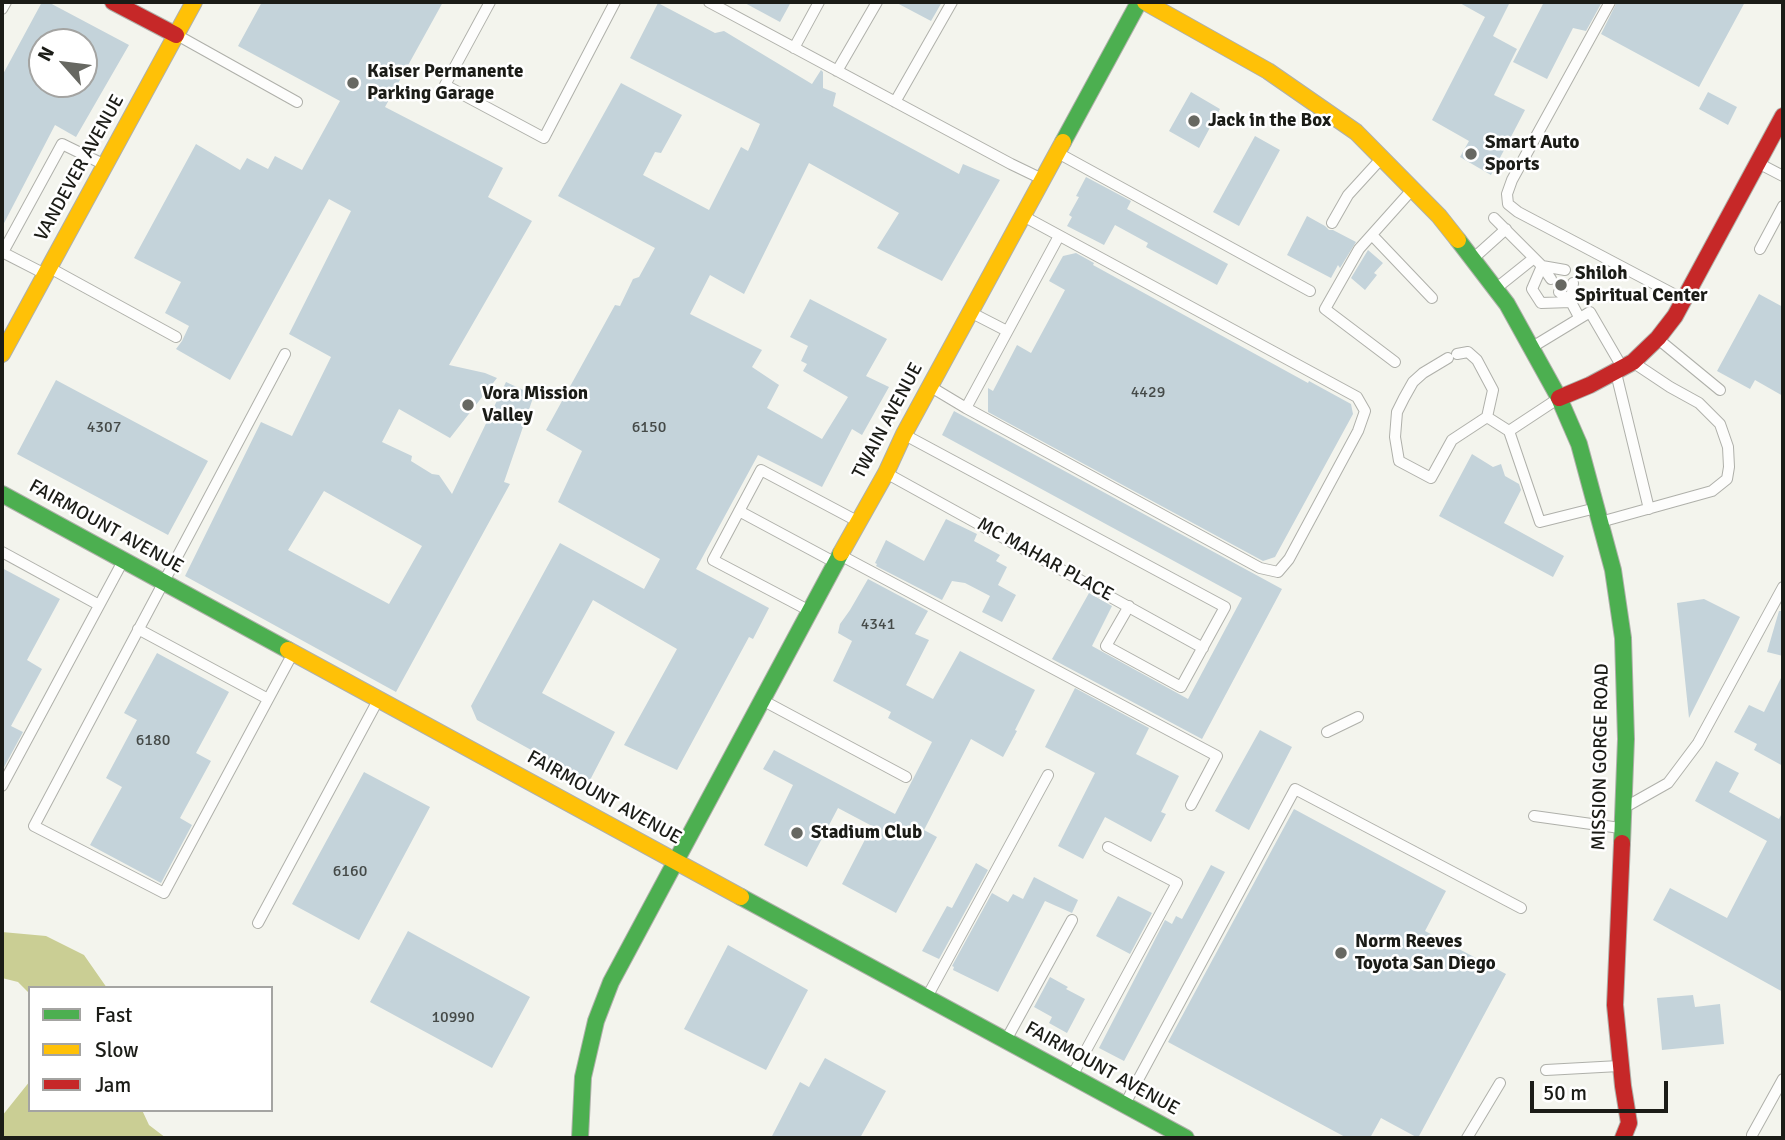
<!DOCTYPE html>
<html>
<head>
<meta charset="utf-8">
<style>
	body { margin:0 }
	#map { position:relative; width:1785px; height:1140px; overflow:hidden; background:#f3f4ed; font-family:Signika,sans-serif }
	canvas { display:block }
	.frame { position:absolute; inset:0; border:4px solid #1b1c17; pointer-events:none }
	.legend { position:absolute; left:28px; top:986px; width:245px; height:126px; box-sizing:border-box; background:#fff; border:2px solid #a4a4a2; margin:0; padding:9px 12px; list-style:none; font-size:21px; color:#1b1c17 }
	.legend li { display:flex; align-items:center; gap:14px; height:35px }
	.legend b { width:35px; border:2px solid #a4a4a2 }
	.north { position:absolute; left:28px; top:28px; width:70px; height:70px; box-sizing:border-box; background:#fff; border:2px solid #a4a4a2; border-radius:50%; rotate:298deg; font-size:19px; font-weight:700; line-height:28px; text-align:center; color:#1b1c17 }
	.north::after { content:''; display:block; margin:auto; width:24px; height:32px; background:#676862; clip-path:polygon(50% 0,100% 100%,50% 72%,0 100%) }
	.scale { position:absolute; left:1530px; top:1081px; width:138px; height:32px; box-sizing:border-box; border:4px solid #1b1c17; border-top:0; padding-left:9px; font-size:21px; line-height:24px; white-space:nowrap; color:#1b1c17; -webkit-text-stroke:5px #fff; paint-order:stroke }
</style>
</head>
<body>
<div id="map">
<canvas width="1785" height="1140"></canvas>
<div class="frame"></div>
<ul class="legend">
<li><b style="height:9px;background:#4caf50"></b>Fast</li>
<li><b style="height:9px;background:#ffc107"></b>Slow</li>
<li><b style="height:9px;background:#c62828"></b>Jam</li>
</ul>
<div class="north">N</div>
<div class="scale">50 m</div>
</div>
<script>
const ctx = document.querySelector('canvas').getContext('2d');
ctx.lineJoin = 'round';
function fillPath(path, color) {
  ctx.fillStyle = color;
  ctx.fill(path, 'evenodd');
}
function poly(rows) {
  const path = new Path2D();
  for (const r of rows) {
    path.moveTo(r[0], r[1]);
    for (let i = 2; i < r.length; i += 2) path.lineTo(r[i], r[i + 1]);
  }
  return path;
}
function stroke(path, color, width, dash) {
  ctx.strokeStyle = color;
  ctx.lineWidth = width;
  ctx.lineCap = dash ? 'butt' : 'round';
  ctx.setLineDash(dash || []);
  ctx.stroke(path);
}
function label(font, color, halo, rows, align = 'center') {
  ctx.font = font + ' Signika,sans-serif';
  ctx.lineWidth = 5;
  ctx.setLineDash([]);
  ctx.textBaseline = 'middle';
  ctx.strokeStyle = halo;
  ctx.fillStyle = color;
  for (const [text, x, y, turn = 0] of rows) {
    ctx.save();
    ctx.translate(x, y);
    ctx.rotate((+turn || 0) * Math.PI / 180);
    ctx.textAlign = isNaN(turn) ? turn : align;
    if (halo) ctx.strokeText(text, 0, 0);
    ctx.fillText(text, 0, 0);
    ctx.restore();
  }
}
fillPath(poly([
	[2,932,46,936,84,955,107,988,30,988,30,994,18,982,2,978],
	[30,1081,30,1110,142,1110,149,1125,166,1138,2,1138,2,1116]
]), '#cace94');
fillPath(poly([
	[42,2,48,2,129,45,76,137,55,125,2,227,2,76],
	[42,42,84,42,84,84,42,84],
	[262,2,443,2,385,107,503,168,488,197,532,221,449,365,485,373,497,378,450,438,399,409,382,442,412,456,411,461,432,474,439,475,452,494,506,382,534,395,504,482,510,484,396,692,185,576,261,422,292,436,331,357,289,334,351,211,329,199,230,380,176,349,182,341,189,326,165,313,181,282,134,258,196,144,240,170,247,158,268,169,275,156,302,170,340,101,238,46],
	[324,491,422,546,389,604,288,550],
	[743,2,791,2,780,22],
	[895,2,942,2,931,21],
	[1458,2,1510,2,1493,36,1517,49,1494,95,1525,110,1491,175,1460,157,1469,141,1432,120,1485,17],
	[1544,2,1602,2,1586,31,1573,28,1547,79,1513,62],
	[1617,2,1745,2,1699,87,1601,34],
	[658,3,715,33,724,31,812,84,821,70,823,72,823,88,836,93,833,106,959,174,963,164,1000,180,942,281,877,248,899,213,809,163,744,294,710,275,690,314,762,350,752,367,779,385,767,408,822,439,848,397,803,371,807,364,801,361,808,346,790,337,810,299,887,339,866,376,889,387,862,435,852,429,822,487,758,455,696,569,769,608,753,639,749,637,677,770,624,745,677,649,593,600,542,693,615,732,589,782,477,720,471,706,560,543,644,589,660,559,558,502,582,451,546,430,615,305,620,306,633,279,639,277,655,248,558,196,621,83,682,115,661,153,655,152,643,175,709,210,741,147,748,151,760,124,630,58],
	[1191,92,1220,109,1199,148,1169,131],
	[1708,92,1737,107,1728,125,1699,109],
	[1255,136,1280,150,1239,226,1213,212],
	[1086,177,1131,201,1127,209,1228,264,1217,285,1146,247,1148,243,1115,225,1104,245,1067,226,1072,217,1069,215,1079,197,1076,196],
	[1307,216,1325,226,1329,230,1333,230,1356,242,1340,268,1338,265,1331,278,1287,255],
	[1368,250,1383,263,1374,273,1377,275,1365,290,1351,278],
	[1076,253,1094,263,1093,265,1308,383,1309,381,1351,404,1353,414,1275,557,1263,561,988,412,988,388,993,391,1017,345,1031,353,1065,290,1049,281,1063,256],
	[1759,294,1783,307,1783,396,1755,380,1750,389,1717,371],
	[56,380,208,461,168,535,17,454],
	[954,411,1282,589,1202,739,1052,659,1089,593,1112,606,1092,646,1188,699,1242,598,942,435],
	[1472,454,1493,467,1501,464,1505,476,1519,484,1521,490,1504,523,1564,556,1553,577,1439,516],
	[946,519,977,534,974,541,1000,555,996,561,1007,567,998,585,1016,595,1002,622,982,612,990,596,965,583,952,581,942,600,876,566,877,564,875,563,886,540,924,561],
	[2,568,60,599,27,660,42,669,11,726,23,732,2,771],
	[868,579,928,611,915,634,929,640,906,685,933,699,960,651,1035,690,1015,730,1017,731,1003,757,971,739,924,830,937,837,896,913,842,884,872,826,838,808,807,867,764,845,793,785,763,769,774,750,895,814,932,742,888,718,891,712,833,681,852,641,838,633,840,624,850,610],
	[1704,599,1740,617,1689,718,1677,603],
	[1779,611,1783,611,1783,656,1767,652],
	[157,653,229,692,196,753,211,761,180,818,192,825,161,883,90,845,122,787,106,778,137,720,124,713],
	[1783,674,1783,766,1754,750,1757,744,1734,732,1749,705,1764,712],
	[1075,688,1149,728,1136,754,1179,776,1161,812,1166,814,1151,842,1105,817,1083,859,1058,846,1095,773,1045,747],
	[1260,730,1292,747,1249,830,1215,811],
	[1716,761,1739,773,1729,792,1779,819,1783,811,1783,992,1653,920,1670,888,1727,918,1767,841,1695,801],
	[364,772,430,807,359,940,292,904],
	[1294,809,1446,891,1425,931,1506,974,1418,1138,1381,1118,1370,1138,1347,1138,1168,1042],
	[976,863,988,870,939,959,922,951,947,906,952,908],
	[1211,865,1225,872,1124,1061,1099,1048,1165,920,1172,924,1176,916,1182,919],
	[1034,877,1078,900,1072,913,1045,901,998,992,953,970,954,967,952,966,992,893,1008,902,1013,894,1023,899],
	[1118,896,1152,913,1130,954,1096,936],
	[408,931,530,997,492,1068,370,1002],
	[728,945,808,990,766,1070,684,1029],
	[1050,977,1068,987,1066,989,1085,999,1067,1033,1049,1023,1052,1017,1034,1007],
	[1693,995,1695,1007,1720,1004,1724,1044,1662,1050,1657,998],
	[825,1058,886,1091,860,1138,771,1138,800,1082,809,1087]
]), '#c4d3da');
const lane = poly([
	[490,2,445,85,544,138,615,2],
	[709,2,1011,164,1040,178],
	[1610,2,1512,180,1507,194,1508,204,1518,212,1683,299],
	[2,9,6,2],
	[177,35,297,102],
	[794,48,819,2],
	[837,71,877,2],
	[895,102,952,2],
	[1058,153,1310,291],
	[1758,163,1783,176],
	[1025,217,1357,397,1365,411,1358,431,1289,559,1278,572,1260,568,966,408,1059,236],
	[1494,218,1542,266,1551,279],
	[1332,223,1348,195,1379,161],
	[1372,235,1432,298],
	[1760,249,1783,206],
	[2,252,45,274],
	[3,252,62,144,105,165],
	[1476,256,1506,229],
	[1542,266,1532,289,1541,303,1571,302],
	[1542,266,1565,270],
	[50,268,176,337],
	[1499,286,1534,258],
	[1559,292,1571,302,1579,317],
	[1571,302,1573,283],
	[972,313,1007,331],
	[1658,339,1720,390],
	[1534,346,1590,312,1622,367],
	[285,354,34,826,164,893,293,653],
	[1457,354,1468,352,1477,360,1493,390,1487,417],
	[1448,358,1423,373,1413,382,1404,398,1397,412,1395,437,1399,461,1431,478,1452,440,1487,417,1509,431,1540,522,1592,509],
	[1395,362,1325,309,1359,249,1410,192],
	[1616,373,1649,509],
	[931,387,966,408],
	[1509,431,1556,400],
	[905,435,1225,607,1181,687,1106,646,1129,606],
	[886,473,1203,648],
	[739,511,834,562],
	[1604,521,1712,491,1727,479,1729,467,1728,447,1720,424,1699,403,1670,387,1634,363],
	[2,552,99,605],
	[840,555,1217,756,1191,805],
	[808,610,713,560,761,470,857,521],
	[138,629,268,699],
	[762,700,906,777],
	[1327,732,1358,717],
	[2,786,123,561],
	[1629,805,1668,783,1698,743,1783,587],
	[1534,816,1620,828],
	[258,923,377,702],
	[927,997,1048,775],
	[1006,1040,1072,920],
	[1546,1070,1619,1066],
	[1072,1076,1177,883,1108,847],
	[1125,1104,1295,789,1521,908],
	[1752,1135,1783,1079],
	[1467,1138,1500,1083]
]);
const fast = poly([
	[1063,142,1139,2],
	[1458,240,1507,304,1559,398,1579,444,1613,570,1623,638,1626,739,1622,843],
	[2,494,288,650],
	[741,897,1186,1138],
	[580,1138,583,1077,596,1021,611,982,841,553]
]);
const slow = poly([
	[1145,2,1268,71,1356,132,1439,216,1458,240],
	[2,354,194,2],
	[841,553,886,473,904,434,1063,142],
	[288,650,741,897]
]);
const jam = poly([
	[113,2,176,35],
	[1559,398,1590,385,1633,362,1658,338,1675,316,1783,116],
	[1622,843,1615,1005,1623,1086,1629,1123,1623,1138]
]);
stroke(lane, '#afb0aa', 12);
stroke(fast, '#afb0aa', 18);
stroke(slow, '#afb0aa', 18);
stroke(jam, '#afb0aa', 18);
stroke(lane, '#fdfdfc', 10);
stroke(fast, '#4caf50', 16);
stroke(slow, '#ffc107', 16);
stroke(jam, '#c62828', 16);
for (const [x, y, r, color] of [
	[353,83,7,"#676862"],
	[1194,121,7,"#676862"],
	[1471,154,7,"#676862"],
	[1561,285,7,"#676862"],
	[468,405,7,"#676862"],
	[797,833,7,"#676862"],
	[1341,953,7,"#676862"]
]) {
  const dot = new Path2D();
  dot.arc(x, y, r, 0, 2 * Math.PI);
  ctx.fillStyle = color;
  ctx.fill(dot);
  stroke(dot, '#fff', 2.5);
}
label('16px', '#454a48', null, [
	["4429",1148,393],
	["4307",104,428],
	["6150",649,428],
	["4341",878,625],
	["6180",153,741],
	["6160",350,872],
	["10990",453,1018]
]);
label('bold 19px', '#1b1c17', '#fff', [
	["Kaiser Permanente",367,72],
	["Parking Garage",367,94],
	["Jack in the Box",1208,121],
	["Smart Auto",1485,143],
	["Sports",1485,165],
	["Shiloh",1575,274],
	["Spiritual Center",1575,296],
	["Vora Mission",482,394],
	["Valley",482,416],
	["Stadium Club",811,833],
	["Norm Reeves",1355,942],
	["Toyota San Diego",1355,964]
], 'left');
label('19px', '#1b1c17', '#fff', [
	["VANDEVER AVENUE",80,168,-61],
	["TWAIN AVENUE",888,421,-62],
	["FAIRMOUNT AVENUE",106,527,29],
	["MC MAHAR PLACE",1045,560,29],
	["MISSION GORGE ROAD",1601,757,-89],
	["FAIRMOUNT AVENUE",604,798,29],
	["FAIRMOUNT AVENUE",1102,1069,29]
]);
</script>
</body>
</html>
